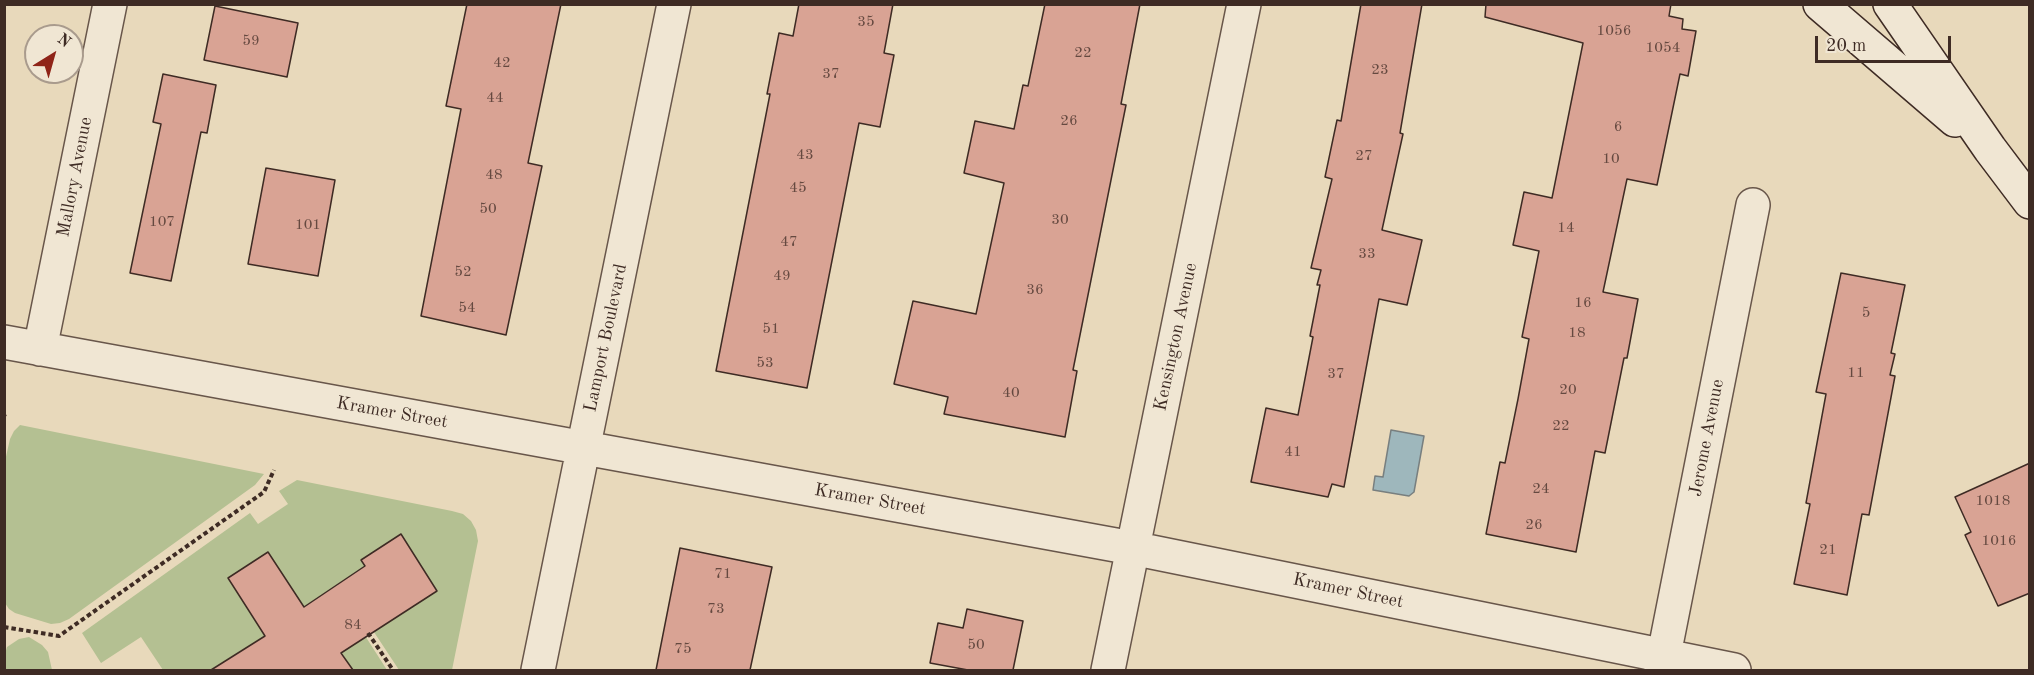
<!DOCTYPE html>
<html>
<head>
<meta charset="utf-8">
<style>
	body { margin:0 }
	#map { position:relative; width:2034px; height:675px; overflow:hidden; background:#e8d9bb; font-family:"Old Standard TT",serif }
	canvas { display:block }
	.frame { position:absolute; inset:0; border:6px solid #3e2b24; pointer-events:none }
	.north { position:absolute; left:24px; top:24px; width:60px; height:60px; box-sizing:border-box; background:#f0e6d3; border:2px solid #a99b8d; border-radius:50%; rotate:37deg; font-size:16px; font-weight:700; line-height:24px; text-align:center; color:#3e2b24 }
	.north::after { content:''; display:block; margin:auto; width:21px; height:27px; background:#8f2418; clip-path:polygon(50% 0,100% 100%,50% 72%,0 100%) }
	.scale { position:absolute; left:1815px; top:36px; width:136px; height:27px; box-sizing:border-box; border:3px solid #3e2b24; border-top:0; padding-left:8px; font-size:18px; line-height:21px; white-space:nowrap; color:#3e2b24; -webkit-text-stroke:4px #f0e6d3; paint-order:stroke }
</style>
</head>
<body>
<div id="map">
<canvas width="2034" height="675"></canvas>
<div class="frame"></div>
<div class="north">N</div>
<div class="scale">20 m</div>
</div>
<script>
const ctx = document.querySelector('canvas').getContext('2d');
ctx.lineJoin = 'round';
function fillPath(path, color) {
  ctx.fillStyle = color;
  ctx.fill(path, 'evenodd');
}
function poly(rows) {
  const path = new Path2D();
  for (const r of rows) {
    path.moveTo(r[0], r[1]);
    for (let i = 2; i < r.length; i += 2) path.lineTo(r[i], r[i + 1]);
  }
  return path;
}
function stroke(path, color, width, dash) {
  ctx.strokeStyle = color;
  ctx.lineWidth = width;
  ctx.lineCap = dash ? 'butt' : 'round';
  ctx.setLineDash(dash || []);
  ctx.stroke(path);
}
function label(font, color, halo, rows, align = 'center') {
  ctx.font = font + ' "Old Standard TT",serif';
  ctx.lineWidth = 6;
  ctx.setLineDash([]);
  ctx.textBaseline = 'middle';
  ctx.strokeStyle = halo;
  ctx.fillStyle = color;
  for (const [text, x, y, turn = 0] of rows) {
    ctx.save();
    ctx.translate(x, y);
    ctx.rotate((+turn || 0) * Math.PI / 180);
    ctx.textAlign = isNaN(turn) ? turn : align;
    if (halo) ctx.strokeText(text, 0, 0);
    ctx.fillText(text, 0, 0);
    ctx.restore();
  }
}
fillPath(poly([
	[20,425,264,474,255,485,69,619,60,623,51,624,15,613,9,609,5,603,5,461,10,439,14,431],
	[297,480,452,511,463,514,471,521,476,530,478,541,452,670,399,670,370,626,437,591,401,534,361,560,365,566,304,607,268,553,229,578,265,636,211,670,163,670,141,637,101,663,82,633,250,513,258,524,288,504,279,491],
	[362,631,387,670,353,670,338,647],
	[29,637,42,645,48,652,52,670,5,670,5,654,7,647,19,639]
]), '#b4c092');
const water = poly([
	[1391,430,1424,436,1414,492,1409,496,1373,490,1375,476,1383,477,1391,430]
]);
fillPath(water, '#9eb7bc');
stroke(water, '#787f7f', 1.5);
const building = poly([
	[467,4,561,4,528,163,542,166,506,335,421,316,461,109,446,106,467,4],
	[799,4,893,4,884,53,894,55,880,127,859,123,807,388,716,371,770,94,767,94,779,33,793,36,799,4],
	[1045,4,1140,4,1121,104,1126,105,1073,370,1077,371,1065,437,944,414,948,397,894,384,913,301,976,314,1004,183,964,173,975,121,1014,129,1023,85,1028,86,1045,4],
	[1361,4,1422,4,1400,133,1403,134,1382,230,1422,240,1407,305,1379,299,1344,487,1332,484,1328,497,1251,482,1266,408,1298,415,1313,337,1310,336,1320,285,1317,285,1321,270,1311,268,1332,179,1325,177,1337,120,1341,121,1361,4],
	[1486,4,1671,4,1669,16,1683,19,1682,29,1696,31,1688,76,1680,74,1657,185,1627,179,1603,292,1638,299,1627,358,1624,358,1605,453,1595,451,1576,552,1486,534,1500,462,1505,463,1518,399,1529,339,1522,337,1539,251,1513,245,1524,192,1552,198,1583,43,1485,17,1486,4],
	[215,6,298,23,287,77,204,60,215,6],
	[163,74,216,85,207,133,201,132,171,281,130,273,161,124,153,122,163,74],
	[266,168,335,180,318,276,248,264,266,168],
	[1841,273,1905,285,1891,353,1895,354,1890,375,1895,376,1869,515,1862,514,1847,595,1794,584,1810,504,1806,503,1826,394,1816,392,1841,273],
	[2030,463,2030,593,1998,606,1965,535,1971,532,1955,497,2030,463],
	[401,534,437,591,341,653,353,670,211,670,265,636,228,578,268,552,304,607,365,566,361,560,401,534],
	[680,548,772,567,750,670,656,670,680,548],
	[967,609,1023,621,1013,670,968,670,930,663,938,623,963,628,967,609]
]);
fillPath(building, '#d9a394');
stroke(building, '#3e2b24', 1.5);
const street = poly([
	[4,342,1132,548,1734,670],
	[40,349,110,4],
	[538,670,674,4],
	[1108,670,1244,4],
	[1661,670,1753,205]
]);
const secondary = poly([
	[1820,4,1955,120],
	[1890,4,1990,149,2030,202]
]);
stroke(street, '#68564a', 36);
stroke(secondary, '#3e2b24', 36);
stroke(poly([
	[4,416,5,414],
	[4,627,59,636,264,492,274,470],
	[368,633,393,670]
]), '#3e2b24', 4, [4.5, 3]);
stroke(street, '#f0e6d3', 33);
stroke(secondary, '#f0e6d3', 33);
label('15px', '#654940', null, [
	["35",866,22],
	["1056",1614,31],
	["59",251,41],
	["1054",1663,48],
	["22",1083,53],
	["42",502,63],
	["23",1380,70],
	["37",831,74],
	["44",495,98],
	["26",1069,121],
	["6",1618,127],
	["43",805,155],
	["27",1364,156],
	["10",1611,159],
	["48",494,175],
	["45",798,188],
	["50",488,209],
	["30",1060,220],
	["107",162,222],
	["101",308,225],
	["14",1566,228],
	["47",789,242],
	["33",1367,254],
	["52",463,272],
	["49",782,276],
	["36",1035,290],
	["16",1583,303],
	["54",467,308],
	["5",1866,313],
	["51",771,329],
	["18",1577,333],
	["53",765,363],
	["11",1856,373],
	["37",1336,374],
	["20",1568,390],
	["40",1011,393],
	["22",1561,426],
	["41",1293,452],
	["24",1541,489],
	["1018",1993,501],
	["26",1534,525],
	["1016",1999,541],
	["21",1828,550],
	["71",723,574],
	["73",716,609],
	["84",353,625],
	["50",976,645],
	["75",683,649]
]);
label('18px', '#3e2b24', '#f0e6d3', [
	["Mallory Avenue",75,177,-79],
	["Kensington Avenue",1176,337,-78],
	["Lamport Boulevard",606,338,-78],
	["Kramer Street",392,413,10],
	["Jerome Avenue",1707,438,-79],
	["Kramer Street",870,500,10],
	["Kramer Street",1348,591,12]
]);
</script>
</body>
</html>
